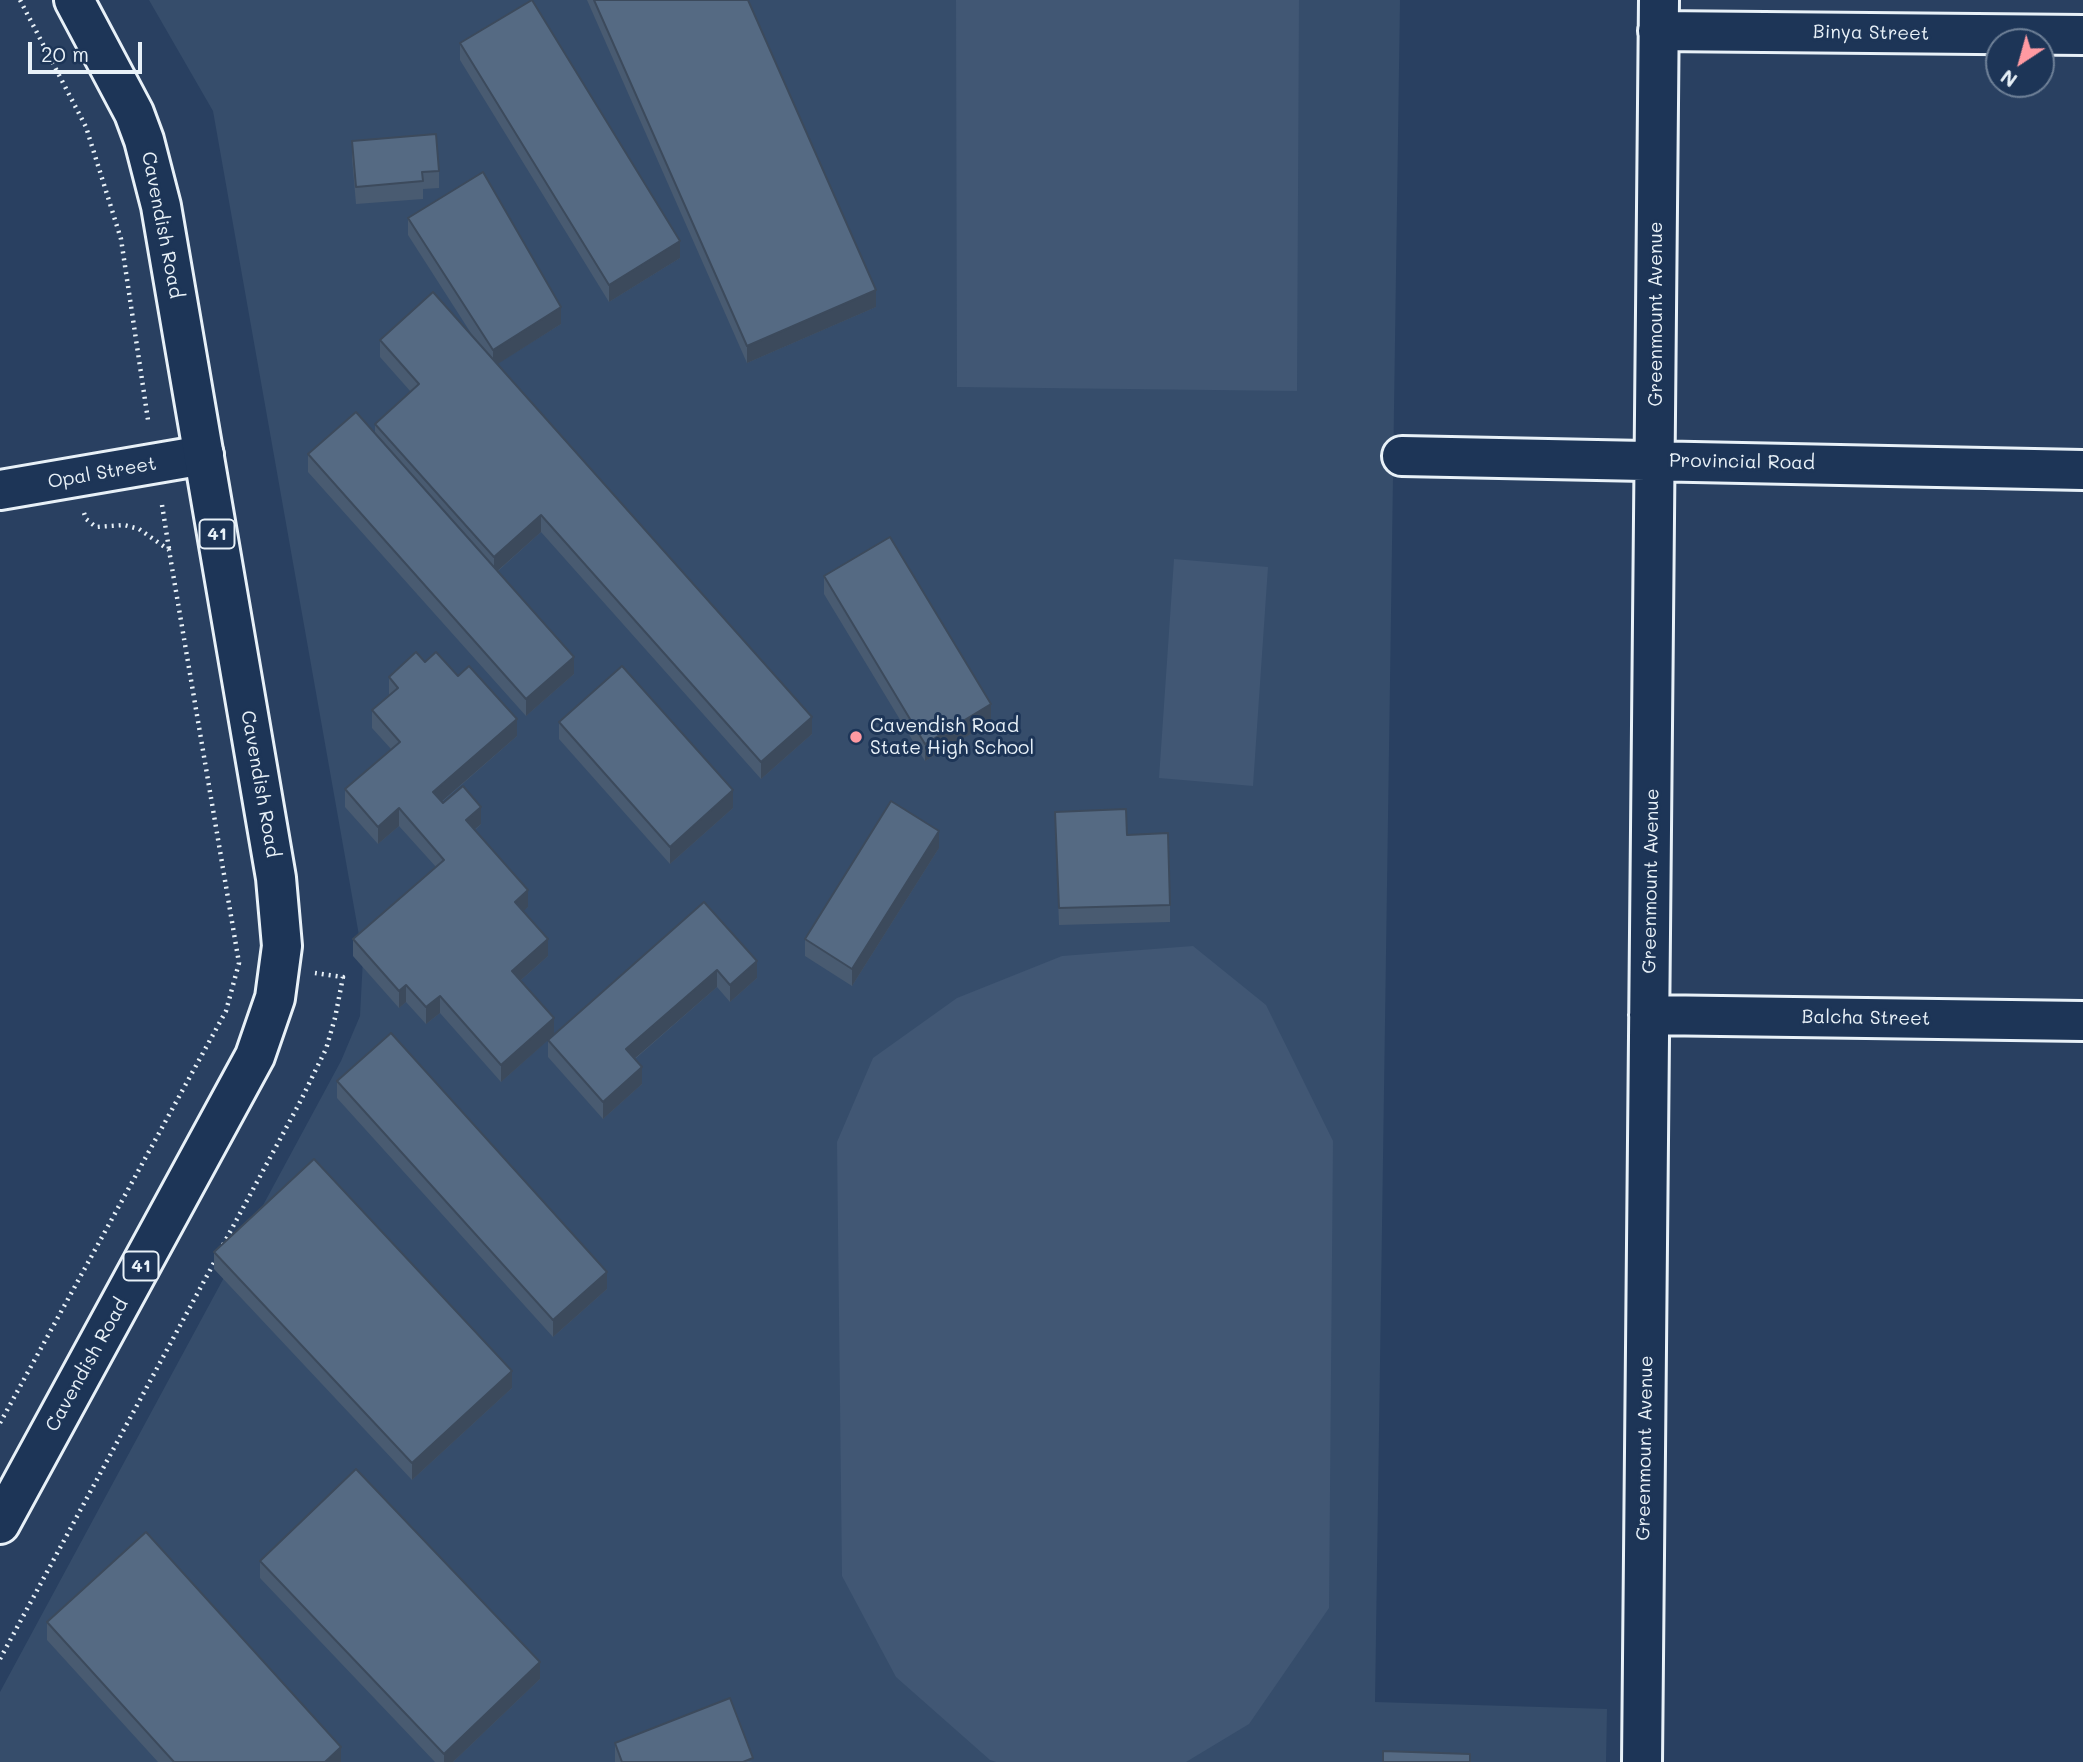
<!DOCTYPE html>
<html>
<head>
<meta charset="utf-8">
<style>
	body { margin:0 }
	#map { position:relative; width:2083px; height:1762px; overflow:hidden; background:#294061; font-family:Mali,sans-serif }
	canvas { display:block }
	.north { position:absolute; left:1985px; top:28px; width:70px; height:70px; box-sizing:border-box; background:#1d3557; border:2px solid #6e8097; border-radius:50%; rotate:216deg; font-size:19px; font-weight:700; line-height:28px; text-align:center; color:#e8f1f8 }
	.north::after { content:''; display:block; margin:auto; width:24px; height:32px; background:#ff9aa2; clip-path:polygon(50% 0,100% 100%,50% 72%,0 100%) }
	.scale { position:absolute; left:28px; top:42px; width:114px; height:32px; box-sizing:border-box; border:4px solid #e8f1f8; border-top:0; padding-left:9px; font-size:21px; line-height:24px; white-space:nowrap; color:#e8f1f8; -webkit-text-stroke:5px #1d3557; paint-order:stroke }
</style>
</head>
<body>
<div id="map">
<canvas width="2083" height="1762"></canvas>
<div class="north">N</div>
<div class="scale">20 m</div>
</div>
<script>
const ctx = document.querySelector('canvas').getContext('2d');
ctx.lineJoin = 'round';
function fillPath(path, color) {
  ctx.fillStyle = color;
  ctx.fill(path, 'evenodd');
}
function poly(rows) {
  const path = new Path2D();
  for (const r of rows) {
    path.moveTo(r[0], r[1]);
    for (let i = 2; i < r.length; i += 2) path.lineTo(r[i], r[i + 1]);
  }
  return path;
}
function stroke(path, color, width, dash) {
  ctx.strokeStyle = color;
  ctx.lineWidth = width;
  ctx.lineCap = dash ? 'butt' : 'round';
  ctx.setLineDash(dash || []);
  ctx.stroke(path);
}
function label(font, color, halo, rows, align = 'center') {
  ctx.font = font + ' Mali,sans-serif';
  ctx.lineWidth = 6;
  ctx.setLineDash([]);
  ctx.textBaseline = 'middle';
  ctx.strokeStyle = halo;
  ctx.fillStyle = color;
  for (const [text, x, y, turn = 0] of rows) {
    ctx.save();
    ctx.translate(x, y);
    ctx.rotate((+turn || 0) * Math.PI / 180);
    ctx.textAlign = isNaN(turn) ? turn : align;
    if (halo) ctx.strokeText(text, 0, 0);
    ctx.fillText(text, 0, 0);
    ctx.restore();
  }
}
fillPath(poly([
	[149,0,1400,0,1375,1702,1607,1709,1606,1762,0,1762,0,1692,341,1061,360,1016,363,958,213,111]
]), '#364d6b');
fillPath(poly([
	[956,0,1299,0,1297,391,957,387],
	[1174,559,1268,567,1253,786,1159,778],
	[1193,946,1266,1005,1333,1141,1329,1608,1249,1724,1186,1762,996,1762,990,1760,896,1677,842,1576,837,1142,873,1058,957,998,1062,956]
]), '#415774');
const minor = poly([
	[1658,31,2083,35],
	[1402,456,2083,470],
	[0,490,204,455],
	[1649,1015,2083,1021],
	[1642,1762,1659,0]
]);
const major = poly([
	[0,1524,255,1056,275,998,282,946,276,878,161,206,144,140,134,113,74,0]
]);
stroke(minor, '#e8f1f8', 44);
stroke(major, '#e8f1f8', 44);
stroke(poly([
	[20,0,86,127,121,239,148,420],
	[162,505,169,549],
	[223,1245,299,1104,326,1049,335,1018,343,977,315,973],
	[0,1423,226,1011,239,963,169,550,139,529,124,525,96,527,86,519,84,513],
	[0,1659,216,1259]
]), '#e8f1f8', 4.5, [2, 5]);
stroke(minor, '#1d3557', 38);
stroke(major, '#1d3557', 38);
fillPath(poly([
	[587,0,748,0,876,307,747,363],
	[460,43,680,258,609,302,460,60],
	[352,141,439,171,439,188,423,189,423,199,356,204,352,158],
	[408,218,561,324,497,364,812,734,761,779,541,532,498,571,574,674,526,716,308,472,308,454,375,433,375,424,411,392,380,357,380,340,476,341,408,235],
	[824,576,991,722,925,761,824,594],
	[425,662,458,676,517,736,442,802,481,824,475,830,528,907,523,911,548,956,520,981,554,1034,704,902,757,978,730,1002,717,987,635,1059,642,1084,603,1119,548,1057,548,1040,501,1082,440,1013,426,1024,406,1002,399,1008,353,956,353,939,436,867,399,826,378,844,345,807,345,789,391,749,372,728,372,710,390,695,389,694,389,677],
	[559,722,733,808,670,864,559,739],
	[1055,812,1127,835,1170,905,1170,922,1059,925],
	[939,848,852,986,805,956,805,939],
	[337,1081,607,1289,553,1337,337,1098],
	[214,1252,512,1388,412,1480,214,1269],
	[260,1561,540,1679,453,1762,435,1762,260,1578],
	[47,1622,341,1762,158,1762,47,1640],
	[615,1743,753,1762,615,1762]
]), '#495b71');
fillPath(poly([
	[680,241,680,258,609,302,609,285],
	[876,290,876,307,747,363,747,346],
	[561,307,561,324,493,367,493,350],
	[541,515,541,532,494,574,494,557],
	[574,657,574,674,526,716,526,699],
	[991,704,991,722,925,761,925,744],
	[812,717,812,734,761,779,761,762],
	[517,719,517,736,433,809,433,792],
	[733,790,733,808,670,864,670,847],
	[481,807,481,824,466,837,466,820],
	[399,808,399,826,378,844,378,827],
	[939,831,939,848,852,986,852,969],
	[528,890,528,907,515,919,515,902],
	[548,939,548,956,512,988,512,971],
	[757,961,757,978,730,1002,730,985],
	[717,970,717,987,626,1066,626,1049],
	[406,985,406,1002,399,1008,399,991],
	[440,996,440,1013,426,1024,426,1007],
	[554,1018,554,1035,501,1082,501,1065],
	[642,1067,642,1084,603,1119,603,1102],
	[607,1272,607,1289,553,1337,553,1320],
	[512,1371,512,1388,412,1480,412,1463],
	[540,1662,540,1679,453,1762,444,1762,444,1754],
	[341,1747,341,1762,325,1762]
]), '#3c4a5c');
const building = poly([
	[532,0,680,241,609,285,460,43,532,0],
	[594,0,748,0,876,290,747,346,594,0],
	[436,134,439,171,422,172,423,181,356,187,352,141,436,134],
	[483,172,561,307,493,350,408,218,483,172],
	[433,292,812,717,761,762,541,515,494,557,375,424,419,384,380,340,433,292],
	[356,412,574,657,526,699,308,454,356,412],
	[890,537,991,704,925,744,824,576,890,537],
	[416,652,425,662,436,652,458,676,469,666,517,719,433,792,443,803,463,786,481,807,466,820,528,890,515,902,548,939,512,971,554,1018,501,1065,440,996,426,1007,406,985,399,991,353,939,444,860,399,808,378,827,345,789,400,742,372,710,398,688,389,677,416,652],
	[622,666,733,790,670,847,559,722,622,666],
	[891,801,939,831,852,969,805,939,891,801],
	[1126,809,1127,835,1168,833,1170,905,1059,908,1055,812,1126,809],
	[704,902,757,961,730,985,717,970,626,1049,642,1067,603,1102,548,1040,704,902],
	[391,1033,607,1272,553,1320,337,1081,391,1033],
	[314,1159,512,1371,412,1463,214,1252,314,1159],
	[356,1469,540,1662,444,1754,260,1561,356,1469],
	[146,1532,341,1747,325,1762,174,1762,47,1622,146,1532],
	[730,1698,753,1758,743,1762,622,1762,615,1743,730,1698],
	[1383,1751,1470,1754,1470,1762,1383,1762,1383,1751]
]);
fillPath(building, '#556a83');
stroke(building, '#3c4a5c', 2);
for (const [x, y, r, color] of [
	[856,737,7,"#ff9aa2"]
]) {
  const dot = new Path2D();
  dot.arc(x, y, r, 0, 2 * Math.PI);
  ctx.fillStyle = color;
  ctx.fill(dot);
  stroke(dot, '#1d3557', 2.5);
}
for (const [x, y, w] of [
	[217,534,35],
	[141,1266,35]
]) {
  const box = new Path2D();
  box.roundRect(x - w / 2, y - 14.5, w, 29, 5);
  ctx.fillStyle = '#1d3557';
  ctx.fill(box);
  stroke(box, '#e8f1f8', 2);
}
label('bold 18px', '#e8f1f8', null, [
	["41",217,534],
	["41",141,1266]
]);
label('19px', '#e8f1f8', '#1d3557', [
	["Binya Street",1871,33,1],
	["Cavendish Road",162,225,79],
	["Greenmount Avenue",1656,314,-90],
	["Provincial Road",1742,462,1],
	["Opal Street",102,473,-10],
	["Cavendish Road",260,784,80],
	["Greenmount Avenue",1651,881,-89],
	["Balcha Street",1866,1018,1],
	["Cavendish Road",87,1365,-61],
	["Greenmount Avenue",1645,1448,-89]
]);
label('19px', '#e8f1f8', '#1d3557', [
	["Cavendish Road",870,726],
	["State High School",870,748]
], 'left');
</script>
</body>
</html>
